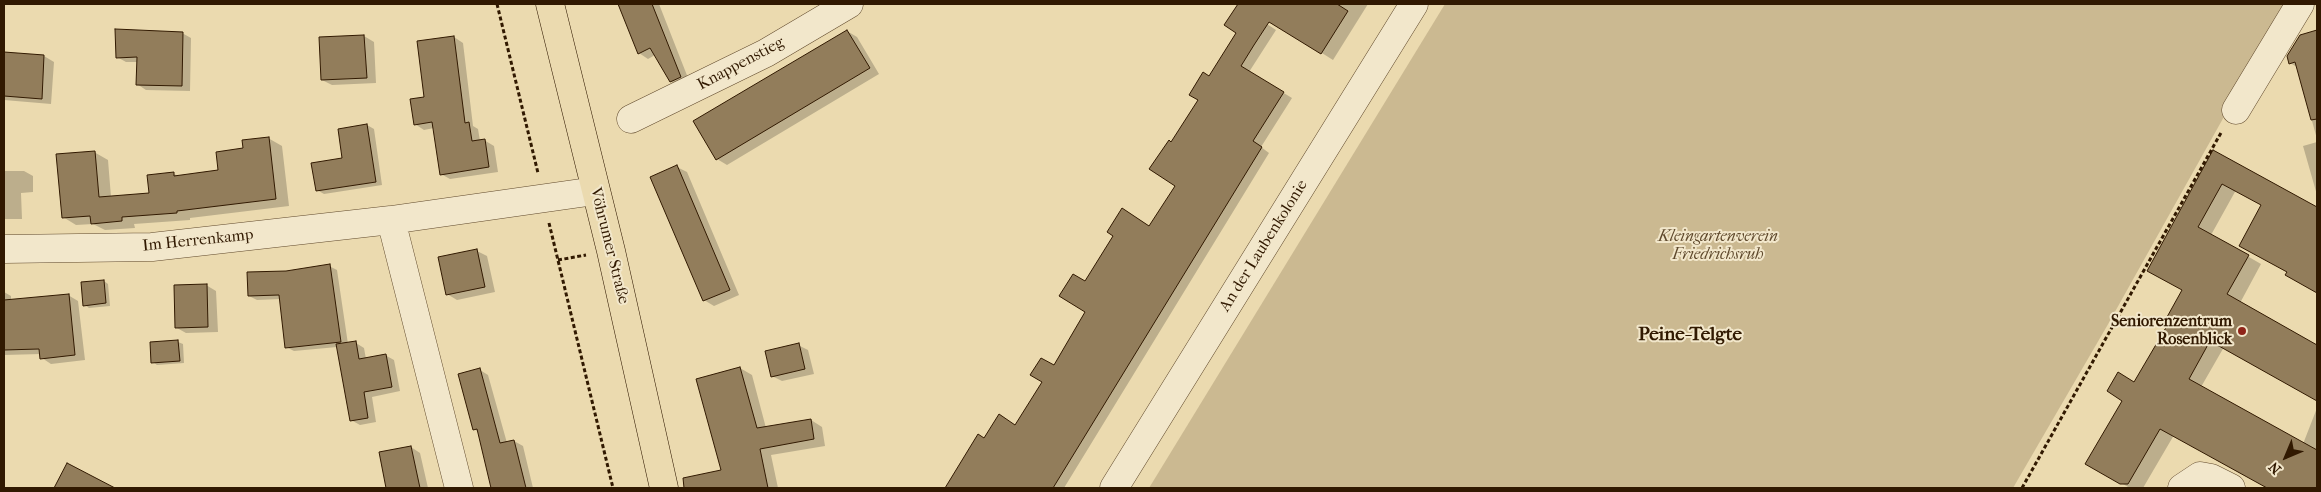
<!DOCTYPE html>
<html>
<head>
<meta charset="utf-8">
<style>
	body { margin:0 }
	#map { position:relative; width:2321px; height:492px; overflow:hidden; background:#ebdaaf; font-family:"IM FELL French Canon",serif }
	canvas { display:block }
	.frame { position:absolute; inset:0; border:5px solid #311901; pointer-events:none }
	.north { position:absolute; left:2261px; top:432px; width:50px; height:50px; -webkit-text-stroke:4px #f2e7cb; paint-order:stroke; rotate:225deg; font-size:14px; font-weight:700; line-height:20px; text-align:center; color:#311901 }
	.north::after { content:''; display:block; margin:auto; width:18px; height:22px; background:#311901; clip-path:polygon(50% 0,100% 100%,50% 72%,0 100%) }
</style>
</head>
<body>
<div id="map">
<canvas width="2321" height="492"></canvas>
<div class="frame"></div>
<div class="north">N</div>
</div>
<script>
const ctx = document.querySelector('canvas').getContext('2d');
ctx.lineJoin = 'round';
function fillPath(path, color) {
  ctx.fillStyle = color;
  ctx.fill(path, 'evenodd');
}
function poly(rows) {
  const path = new Path2D();
  for (const r of rows) {
    path.moveTo(r[0], r[1]);
    for (let i = 2; i < r.length; i += 2) path.lineTo(r[i], r[i + 1]);
  }
  return path;
}
function stroke(path, color, width, dash) {
  ctx.strokeStyle = color;
  ctx.lineWidth = width;
  ctx.lineCap = dash ? 'butt' : 'round';
  ctx.setLineDash(dash || []);
  ctx.stroke(path);
}
function label(font, color, halo, rows, align = 'center') {
  ctx.font = font + ' "IM FELL French Canon",serif';
  ctx.lineWidth = 4;
  ctx.setLineDash([]);
  ctx.textBaseline = 'middle';
  ctx.strokeStyle = halo;
  ctx.fillStyle = color;
  for (const [text, x, y, turn = 0] of rows) {
    ctx.save();
    ctx.translate(x, y);
    ctx.rotate((+turn || 0) * Math.PI / 180);
    ctx.textAlign = isNaN(turn) ? turn : align;
    if (halo) ctx.strokeText(text, 0, 0);
    ctx.fillText(text, 0, 0);
    ctx.restore();
  }
}
fillPath(poly([
	[1445,4,2287,4,2107,326,2013,488,1149,488]
]), '#cbb991');
fillPath(poly([
	[619,4,659,4,690,83,681,87,671,82,655,55,648,59,639,53],
	[1259,4,1368,4,1333,60,1255,11],
	[1247,11,1276,30,1249,72,1292,98,1261,147,1269,153,1064,488,948,488,947,487,1016,426,1087,311,1086,283,1150,227,1177,186,1172,144,1199,100,1209,77,1238,33],
	[847,31,857,37,879,74,727,165,717,159,695,122],
	[2317,31,2317,139,2297,67,2290,63,2301,36],
	[182,33,191,38,190,91,146,90,137,84,138,62,126,62,117,57],
	[364,36,374,42,376,83,332,85,322,80],
	[454,37,463,43,473,126,478,129,480,141,484,140,494,146,498,172,450,179,441,174,434,128,424,130,415,124],
	[4,53,44,56,54,62,51,104,4,100],
	[367,125,374,129,382,185,324,194,317,190,344,159],
	[268,138,282,146,289,206,190,218,190,220,134,224,135,228,105,230,93,224,76,225,63,217,94,152,108,160,111,197,150,194,174,174,178,176,219,171,244,149],
	[2317,142,2317,195,2303,146],
	[2214,152,2317,208,2317,292,2287,275,2289,272,2262,205,2236,190,2211,235,2261,264,2240,303,2317,346,2317,400,2224,347,2201,387,2303,444,2317,408,2317,488,2269,488,2174,435,2143,488,2130,488,2087,464,2172,318,2183,290],
	[677,167,687,172,739,295,714,306,704,300],
	[4,171,24,171,33,176,33,192,21,193,22,219,4,219],
	[477,251,487,256,495,292,457,300,447,294],
	[329,266,337,270,348,344,356,343,364,348,366,359,385,355,394,360,400,391,372,397,376,422,360,425,351,420,337,347,294,351,286,347,281,299,257,300,249,296,286,272],
	[104,281,108,284,110,306,89,308,85,305],
	[206,285,216,291,218,332,186,333,177,328],
	[4,292,11,296,11,301,68,295,78,301,85,360,51,364,42,358,41,354,4,355],
	[178,342,183,344,184,363,157,365,153,362],
	[798,345,808,350,814,374,782,381,772,376],
	[740,368,752,375,766,428,811,420,822,427,825,446,771,455,778,488,723,488,720,472,723,471],
	[480,370,488,375,507,443,514,441,523,446,533,488,492,488,479,432,474,429],
	[411,447,420,453,428,488,387,488,380,453],
	[68,465,111,488,55,488]
]), '#0003');
const building = poly([
	[618,4,652,4,681,77,670,82,650,48,638,54,618,4],
	[1238,4,1337,4,1348,11,1321,54,1269,22,1254,45,1241,66,1284,92,1253,141,1262,147,1053,488,945,488,978,434,984,438,999,414,1015,425,1042,382,1030,375,1041,358,1054,365,1085,312,1059,296,1073,274,1085,281,1113,236,1107,232,1122,208,1149,226,1175,186,1149,169,1169,140,1171,142,1198,100,1189,95,1203,72,1209,76,1236,33,1224,25,1238,4],
	[115,29,183,32,182,86,136,85,137,57,116,58,115,29],
	[847,30,870,68,716,160,693,121,847,30],
	[2317,30,2317,119,2311,120,2295,62,2289,64,2287,56,2300,35,2317,30],
	[364,35,367,78,321,80,319,37,364,35],
	[454,36,465,123,469,122,472,141,485,139,489,167,440,175,432,122,414,125,410,99,424,97,417,41,454,36],
	[4,52,44,55,42,99,4,96,4,52],
	[367,124,376,182,316,191,311,163,342,158,338,129,367,124],
	[269,137,276,199,177,211,177,213,122,217,122,221,91,224,90,216,62,218,56,154,95,151,99,197,149,193,147,175,174,172,174,176,218,170,216,152,243,148,242,140,269,137],
	[2213,150,2317,207,2317,293,2285,275,2287,272,2239,246,2261,205,2222,184,2198,227,2249,255,2227,294,2317,345,2317,401,2210,341,2189,379,2317,450,2317,488,2267,488,2160,429,2128,484,2120,484,2085,464,2122,401,2107,391,2118,372,2134,382,2171,319,2167,317,2182,290,2147,271,2213,150],
	[677,165,730,290,703,301,650,177,677,165],
	[477,249,485,287,446,295,438,257,477,249],
	[330,264,341,342,285,348,279,295,248,296,247,272,286,271,330,264],
	[104,280,106,303,83,306,81,282,104,280],
	[207,284,208,327,175,328,174,285,207,284],
	[69,294,75,355,40,359,39,349,4,350,4,300,69,294],
	[178,340,180,361,151,363,150,342,178,340],
	[356,341,359,359,386,354,392,387,364,392,368,418,350,421,336,344,356,341],
	[799,343,805,369,771,377,765,351,799,343],
	[740,367,757,428,811,419,814,439,760,449,768,488,684,488,683,478,721,470,696,379,740,367],
	[480,368,500,443,514,440,526,488,491,488,477,429,473,430,458,374,480,368],
	[411,446,420,488,386,488,379,452,411,446],
	[67,463,115,488,54,488,67,463]
]);
fillPath(building, '#927d5b');
stroke(building, '#311901', 1);
const minor = poly([
	[2236,110,2300,4],
	[631,119,766,53,849,4],
	[391,220,459,488],
	[4,249,152,247,391,220,595,191],
	[1114,488,1414,4],
	[2182,488,2200,476,2211,478,2231,488]
]);
const major = poly([
	[550,4,611,251,664,488]
]);
stroke(minor, '#60492c', 29);
stroke(major, '#311901', 29);
stroke(poly([
	[497,4,538,173],
	[549,223,613,488],
	[558,260,586,255],
	[2022,488,2222,131]
]), '#311901', 3, [4, 2.5]);
stroke(minor, '#f2e7cb', 28);
stroke(major, '#ebdaaf', 28);
for (const [x, y, r, color] of [
	[2242,331,5,"#8f2418"]
]) {
  const dot = new Path2D();
  dot.arc(x, y, r, 0, 2 * Math.PI);
  ctx.fillStyle = color;
  ctx.fill(dot);
  stroke(dot, '#f2e7cb', 2);
}
label('16px', '#311901', '#f2e7cb', [
	["Knappenstieg",741,64,-28],
	["Im Herrenkamp",198,241,-6],
	["Vöhrumer Straße",609,246,76],
	["An der Laubenkolonie",1264,246,-58]
]);
label('italic 16px', '#5f492c', '#f2e7cb', [
	["Kleingartenverein",1718,237],
	["Friedrichsruh",1718,255]
]);
label('bold 16px', '#311901', '#f2e7cb', [
	["Seniorenzentrum",2232,322],
	["Rosenblick",2232,340]
], 'right');
label('bold 19px', '#311901', '#f2e7cb', [
	["Peine-Telgte",1690,335]
]);
</script>
</body>
</html>
